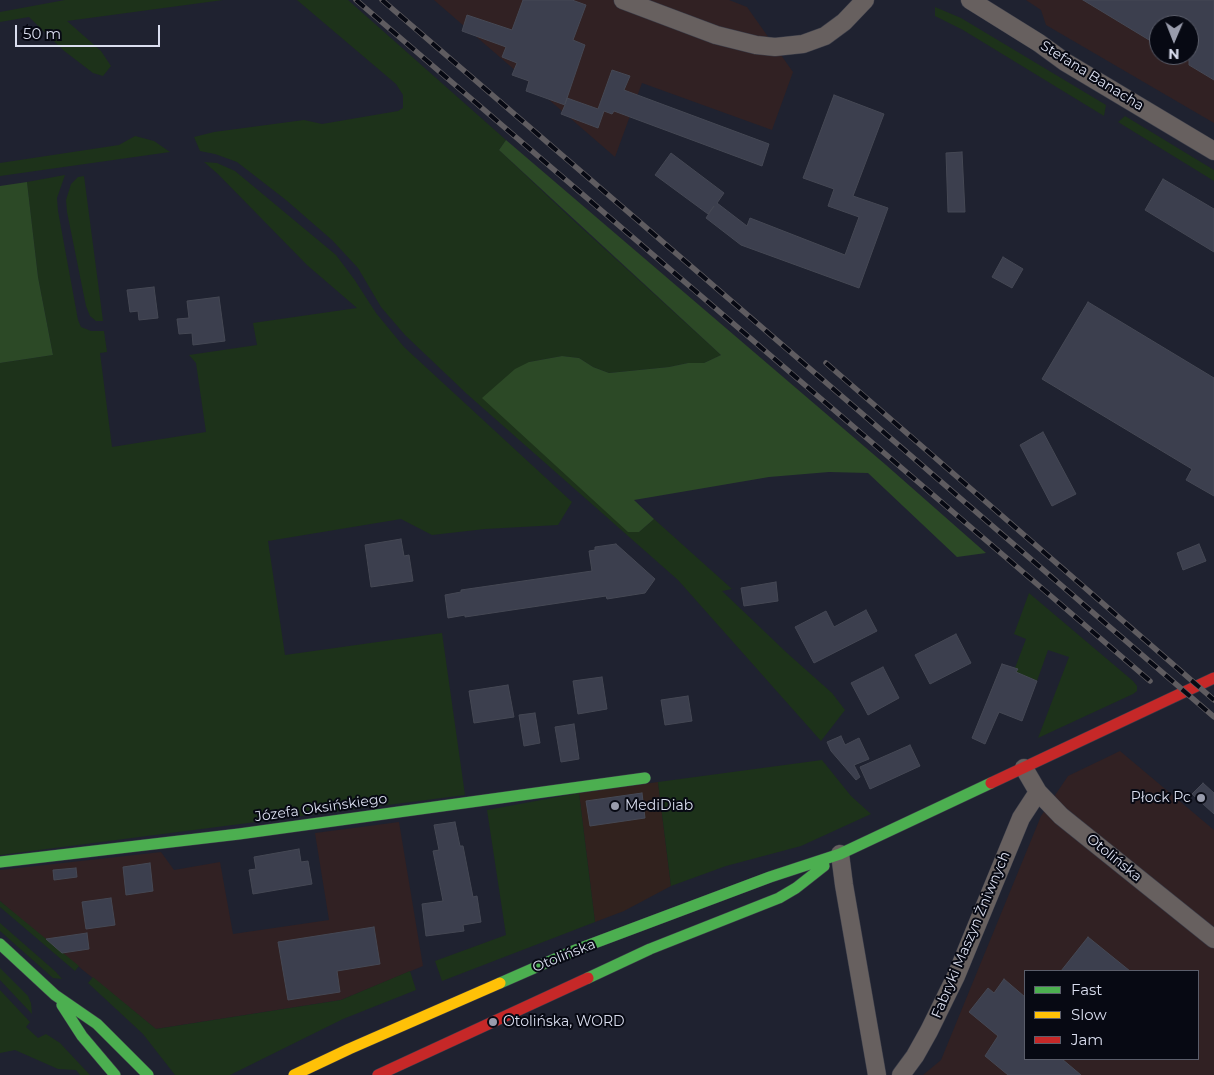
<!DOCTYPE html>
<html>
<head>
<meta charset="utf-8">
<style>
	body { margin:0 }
	#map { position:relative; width:1214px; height:1075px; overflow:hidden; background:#1f2230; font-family:Montserrat,sans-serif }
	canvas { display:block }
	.legend { position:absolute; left:1024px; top:970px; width:175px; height:90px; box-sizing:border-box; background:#070913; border:1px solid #5b5e6b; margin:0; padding:6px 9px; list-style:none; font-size:15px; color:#dadeef }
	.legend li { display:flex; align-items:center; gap:10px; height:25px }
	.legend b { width:25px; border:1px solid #5b5e6b }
	.north { position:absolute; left:1149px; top:15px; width:50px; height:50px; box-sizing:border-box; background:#070913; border:1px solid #5b5e6b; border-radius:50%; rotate:181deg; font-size:14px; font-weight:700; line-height:20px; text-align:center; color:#dadeef }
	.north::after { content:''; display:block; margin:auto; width:18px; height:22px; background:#999cac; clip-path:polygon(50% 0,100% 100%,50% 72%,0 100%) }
	.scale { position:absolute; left:15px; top:25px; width:145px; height:22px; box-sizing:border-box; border:2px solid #dadeef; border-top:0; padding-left:6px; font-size:15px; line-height:18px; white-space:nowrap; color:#dadeef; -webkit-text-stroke:4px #070913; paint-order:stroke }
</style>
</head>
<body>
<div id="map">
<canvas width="1214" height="1075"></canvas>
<ul class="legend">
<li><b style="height:6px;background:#4caf50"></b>Fast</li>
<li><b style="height:6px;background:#ffc107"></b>Slow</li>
<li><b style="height:6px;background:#c62828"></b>Jam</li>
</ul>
<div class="north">N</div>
<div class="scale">50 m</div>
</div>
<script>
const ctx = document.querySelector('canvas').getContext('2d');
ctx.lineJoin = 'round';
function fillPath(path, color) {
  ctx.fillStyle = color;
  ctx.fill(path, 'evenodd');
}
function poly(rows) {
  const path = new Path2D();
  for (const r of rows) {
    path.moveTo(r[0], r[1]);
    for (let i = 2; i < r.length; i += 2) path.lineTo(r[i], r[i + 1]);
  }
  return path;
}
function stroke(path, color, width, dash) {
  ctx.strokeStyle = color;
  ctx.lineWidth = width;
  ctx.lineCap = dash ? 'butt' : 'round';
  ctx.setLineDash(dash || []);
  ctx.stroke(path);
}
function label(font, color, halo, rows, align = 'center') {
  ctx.font = font + ' Montserrat,sans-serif';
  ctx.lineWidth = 4;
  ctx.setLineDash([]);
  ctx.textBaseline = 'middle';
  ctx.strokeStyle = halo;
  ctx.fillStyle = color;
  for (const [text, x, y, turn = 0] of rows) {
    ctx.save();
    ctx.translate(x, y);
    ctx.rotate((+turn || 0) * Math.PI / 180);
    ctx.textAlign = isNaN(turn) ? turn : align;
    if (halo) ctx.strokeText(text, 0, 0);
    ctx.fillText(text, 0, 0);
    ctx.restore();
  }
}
fillPath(poly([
	[658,782,671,886,624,911,595,922,579,793]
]), '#31221e');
fillPath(poly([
	[434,0,729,0,747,7,793,72,772,130,642,83,615,157],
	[1026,0,1214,0,1214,123,1046,25,1041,10],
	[1159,25,1189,25,1189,55,1159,55],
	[1120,751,1214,830,1214,1075,923,1075,941,1060,1041,816,1068,776],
	[1025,971,1198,971,1198,1059,1025,1059],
	[399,822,423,966,341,1000,156,1029,32,929,0,901,0,870,161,852,174,870,220,862,233,934,329,920,315,833]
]), '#312123');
fillPath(poly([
	[65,0,223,0,67,21,101,51,111,66,103,76,93,73,63,50,29,17,0,22,0,12],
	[297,0,348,0,506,140,499,150,573,220,721,355,704,363,688,363,669,367,609,373,593,367,579,358,562,356,529,362,639,532,654,519,732,589,722,591,787,653,832,693,845,710,821,741,678,580,467,394,405,335,381,307,358,268,332,240,286,200,237,162,215,154,200,151,194,137,214,132,304,120,322,124,398,111,403,108,403,95,396,84],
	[935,7,961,18,1106,105,1104,116,963,30,935,16],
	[1125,116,1214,170,1214,181,1118,122],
	[135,136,154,141,170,152,0,176,0,163,119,145],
	[204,162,217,163,235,171,336,255,354,279,376,313,404,347,572,502,558,525,485,529,432,535,401,519,268,541,285,655,442,633,465,795,0,855,0,363,53,355,38,277,27,182,65,175,57,198,58,211,78,320,81,327,91,331,104,331,107,352,100,353,112,447,206,432,196,363,189,355,257,345,253,323,357,308,307,265,218,174],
	[84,176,103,321,96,321,90,316,86,306,67,212,66,200,71,184,78,177],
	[1029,593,1133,681,1137,686,1137,691,1133,694,1038,738,1069,657,1048,650,1037,681,1016,673,1017,669,1015,668,1026,639,1014,634],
	[822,760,851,796,871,814,801,846,726,866,671,886,658,782],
	[579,793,595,922,442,981,435,961,506,935,487,810],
	[0,901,79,966,75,971,0,907],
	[0,923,56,972,62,979,53,978,0,931],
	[0,968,28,996,31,1003,32,1014,0,980],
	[410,971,416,990,343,1019,230,1075,175,1075,143,1034,88,983,93,977,156,1029,341,1000],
	[0,990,30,1022,26,1027,38,1038,46,1034,60,1043,90,1075,80,1075,76,1070,58,1069,15,1050,0,1053]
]), '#1d321a');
fillPath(poly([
	[506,140,886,465,986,553,957,557,868,473,829,472,769,477,634,500,654,519,639,532,628,532,482,398,515,369,529,362,562,356,579,358,593,367,609,373,669,367,688,363,704,363,721,355,499,150],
	[27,182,38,277,53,355,0,363,0,186]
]), '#2c4926');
const building = poly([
	[523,0,572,0,586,5,573,40,585,45,565,104,567,98,598,109,612,70,630,76,624,90,769,144,762,166,614,111,612,114,604,111,598,128,561,114,565,105,526,91,529,81,512,75,517,63,502,57,506,47,462,31,467,15,512,30,523,0],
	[1083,0,1214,0,1214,80,1189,65,1189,25,1159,25,1159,46,1083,0],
	[834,95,884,114,853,196,888,208,859,288,741,245,706,218,714,206,708,214,655,175,671,153,724,193,717,203,747,226,750,218,845,255,859,217,828,206,834,189,803,178,834,95],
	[962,152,965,212,948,212,946,153,962,152],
	[1163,179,1214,209,1214,252,1145,210,1163,179],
	[1003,257,1023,269,1012,288,992,277,1003,257],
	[154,287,158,318,139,320,138,311,130,312,127,290,154,287],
	[219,297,225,341,193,345,192,333,179,334,177,319,189,318,187,301,219,297],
	[1088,302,1214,378,1214,496,1186,480,1192,469,1042,379,1088,302],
	[1043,432,1076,494,1052,506,1020,445,1043,432],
	[401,539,404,556,409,555,413,581,371,587,365,545,401,539],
	[616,544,655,579,645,593,607,599,606,596,465,617,465,615,448,618,445,595,461,592,461,590,592,571,589,551,595,550,595,547,616,544],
	[1199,544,1206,561,1183,570,1177,553,1199,544],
	[776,582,778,601,744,606,741,588,776,582],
	[866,610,877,631,814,663,795,627,826,611,834,627,866,610],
	[956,634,971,663,930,684,915,655,956,634],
	[1002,664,1018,669,1016,672,1037,681,1022,721,999,712,985,744,972,738,1002,664],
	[883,667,899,698,868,715,851,683,883,667],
	[602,677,607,709,578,714,573,681,602,677],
	[508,685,514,717,474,723,469,691,508,685],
	[688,696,692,721,665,725,661,700,688,696],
	[535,713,540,743,524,746,519,715,535,713],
	[574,724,579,759,561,762,555,727,574,724],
	[841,736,845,745,859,738,869,759,854,765,860,777,856,780,831,751,827,742,841,736],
	[910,745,920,766,870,789,860,767,910,745],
	[1203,783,1214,793,1214,814,1192,794,1203,783],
	[642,793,645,818,590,826,586,801,642,793],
	[455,822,460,846,463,846,473,897,477,896,481,922,463,925,464,931,426,936,422,904,443,901,433,851,439,850,434,825,455,822],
	[299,849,301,862,308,861,312,884,253,894,249,870,256,869,254,857,299,849],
	[150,863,153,891,126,895,123,867,150,863],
	[76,868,77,877,54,880,53,870,76,868],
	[111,898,115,925,86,929,82,902,111,898],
	[374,927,380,964,337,971,340,992,288,1000,278,942,374,927],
	[87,933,89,949,62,953,46,939,87,933],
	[1088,937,1130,971,1061,971,1088,937],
	[1004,979,1025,997,1025,1059,1062,1059,1081,1075,1008,1075,985,1056,998,1036,969,1012,988,988,994,993,1004,979]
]);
fillPath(building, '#3c3f4e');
stroke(building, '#454854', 1);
const street = poly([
	[623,0,716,35,756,45,775,47,803,44,825,36,844,22,865,0],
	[970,0,1039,43,1065,62,1214,151],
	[1024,768,1038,792,1061,816,1214,939],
	[840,854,844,885,877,1075],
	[901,1075,915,1056,929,1031,956,976,1021,818,1038,792]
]);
const fast = poly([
	[0,862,239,834,645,778],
	[0,944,55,995,97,1024,148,1075],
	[588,978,650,949,779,898,796,888,824,866],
	[500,983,573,951,770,877,840,854,991,783],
	[62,1005,82,1036,115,1075]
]);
const slow = poly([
	[294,1075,349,1049,500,983]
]);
const jam = poly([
	[991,783,1214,678],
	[378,1075,588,978]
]);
stroke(street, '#3b3d49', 19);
stroke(fast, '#3b3d49', 12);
stroke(slow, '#3b3d49', 12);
stroke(jam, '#3b3d49', 12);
stroke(street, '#67605f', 18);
stroke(fast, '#4caf50', 11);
stroke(slow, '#ffc107', 11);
stroke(jam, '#c62828', 11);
const rail = poly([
	[356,0,1150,681],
	[382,0,1214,717],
	[826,363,1214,700]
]);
stroke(rail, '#5f5c60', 5.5);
stroke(rail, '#070913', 4, [11]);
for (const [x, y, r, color] of [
	[1201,798,5,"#999cac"],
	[615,806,5,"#999cac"],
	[493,1022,5,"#999cac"]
]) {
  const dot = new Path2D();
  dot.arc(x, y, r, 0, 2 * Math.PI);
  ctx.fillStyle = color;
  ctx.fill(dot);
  stroke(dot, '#070913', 2);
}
label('14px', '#dadeef', '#070913', [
	["Stefana Banacha",1092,76,32],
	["Józefa Oksińskiego",321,808,-8],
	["Otolińska",1114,858,39],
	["Fabryki Maszyn Żniwnych",971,935,-67],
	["Otolińska",564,956,-22]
]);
label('14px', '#dadeef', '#070913', [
	["Płock Pc",1191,798,"right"],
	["MediDiab",625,806],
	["Otolińska, WORD",503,1022]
], 'left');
</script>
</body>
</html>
